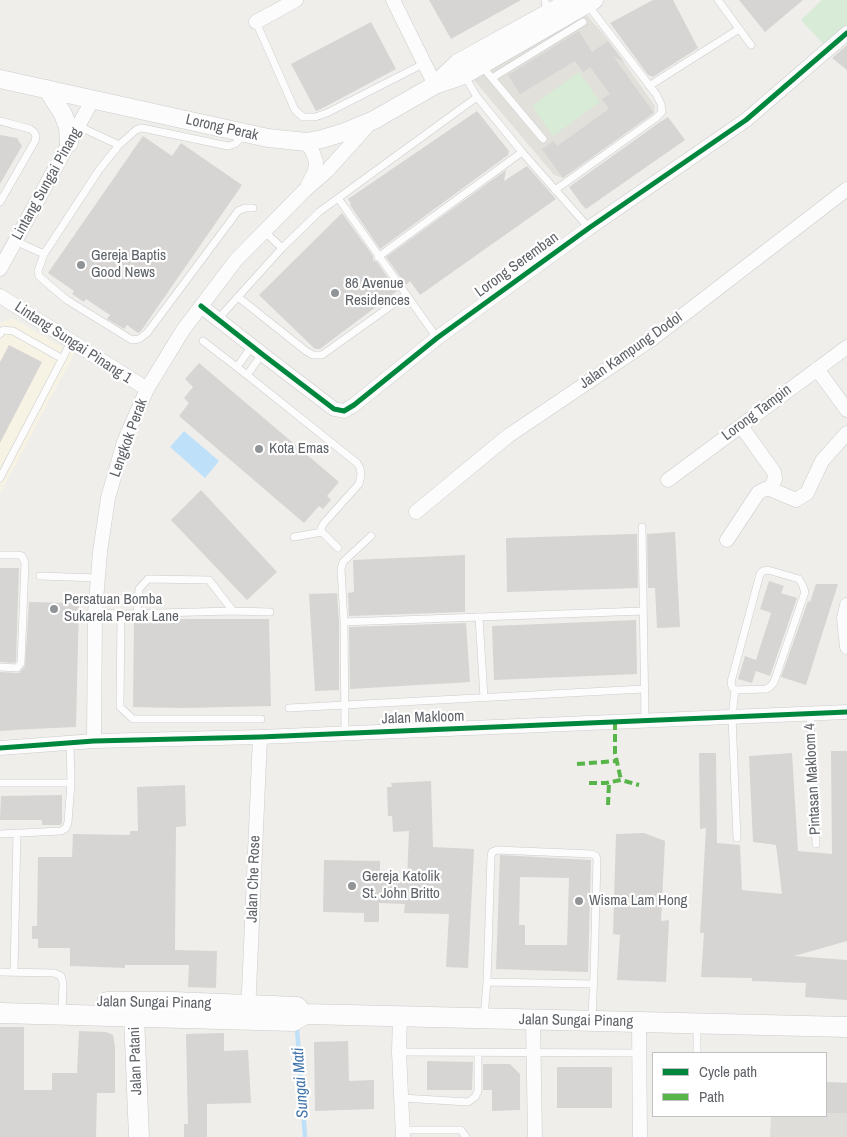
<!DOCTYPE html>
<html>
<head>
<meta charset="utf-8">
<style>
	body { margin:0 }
	#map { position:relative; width:847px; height:1137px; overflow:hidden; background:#efeeea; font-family:"Archivo Narrow",sans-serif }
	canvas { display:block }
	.legend { position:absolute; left:652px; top:1052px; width:175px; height:65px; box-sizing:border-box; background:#fff; border:1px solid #bfc1c3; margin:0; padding:6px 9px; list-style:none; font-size:15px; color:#5f6368 }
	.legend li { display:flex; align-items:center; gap:10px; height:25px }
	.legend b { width:25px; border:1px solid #bfc1c3 }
</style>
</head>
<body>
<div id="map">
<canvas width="847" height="1137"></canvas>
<ul class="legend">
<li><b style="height:6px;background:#00873e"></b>Cycle path</li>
<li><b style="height:6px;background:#58b549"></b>Path</li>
</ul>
</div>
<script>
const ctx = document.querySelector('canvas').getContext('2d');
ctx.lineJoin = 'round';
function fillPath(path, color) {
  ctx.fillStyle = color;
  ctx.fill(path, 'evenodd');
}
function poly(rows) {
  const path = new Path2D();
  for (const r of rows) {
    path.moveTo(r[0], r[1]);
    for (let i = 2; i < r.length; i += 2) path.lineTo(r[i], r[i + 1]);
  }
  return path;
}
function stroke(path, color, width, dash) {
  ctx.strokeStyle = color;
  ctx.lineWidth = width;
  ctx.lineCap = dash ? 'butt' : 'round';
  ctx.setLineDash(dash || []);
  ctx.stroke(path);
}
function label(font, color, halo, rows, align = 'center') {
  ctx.font = font + ' "Archivo Narrow",sans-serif';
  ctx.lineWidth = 4.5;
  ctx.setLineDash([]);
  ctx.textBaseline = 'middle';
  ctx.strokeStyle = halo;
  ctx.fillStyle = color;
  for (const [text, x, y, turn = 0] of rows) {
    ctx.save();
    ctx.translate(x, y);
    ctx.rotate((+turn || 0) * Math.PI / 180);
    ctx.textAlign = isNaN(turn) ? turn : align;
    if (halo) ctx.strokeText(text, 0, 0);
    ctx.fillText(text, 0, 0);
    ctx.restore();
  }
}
fillPath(poly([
	[12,318,74,354,0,494,0,323]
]), '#f7f3e4');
fillPath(poly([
	[826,1082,847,1083,847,1137,770,1137,771,1116,826,1116]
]), '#dfddda');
fillPath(poly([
	[585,13,606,37,655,106,654,113,563,178,554,175,473,79]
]), '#e2e0da');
fillPath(poly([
	[822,0,847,0,847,29,827,48,801,20],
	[579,72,600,102,553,136,532,106]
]), '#d8ebd6');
fillPath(poly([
	[184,431,219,461,205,478,170,447]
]), '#bfe0f9');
stroke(poly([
	[297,1029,305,1137]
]), '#bfe0f9', 4.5);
fillPath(poly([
	[429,0,521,0,451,39],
	[653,0,673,0,698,48,653,77,648,75,610,23],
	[739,0,803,0,765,32],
	[371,22,396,69,321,109,316,111,291,64],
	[579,31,592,52,608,41,625,63,613,56,654,113,563,178,542,149,554,141,557,146,609,109,602,99,610,94,590,67,583,72,575,61,520,94,508,75],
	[847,45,847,70,832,58],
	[477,111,509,151,508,155,380,249,350,205,351,204,348,199],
	[668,117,685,140,586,209,582,205,569,187,660,122],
	[0,135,17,138,22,146,0,184],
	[143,136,172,156,181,143,242,185,141,331,138,333,127,325,124,329,107,319,110,315,86,299,84,302,72,294,74,291,48,273],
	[527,166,556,199,420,295,410,281,406,285,386,257,506,170,504,181],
	[342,213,373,256,373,260,377,262,397,291,320,349,315,349,259,295],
	[9,345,42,362,0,443,0,362],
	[199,363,339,482,327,496,331,500,323,509,319,506,304,523,179,416,189,403,184,398,193,387,185,379],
	[201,490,277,572,247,600,171,520],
	[675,532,680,627,657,628,655,588,648,588,647,534],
	[634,534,637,534,638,588,507,592,506,538],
	[465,555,465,612,349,616,348,593,354,592,353,560],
	[0,568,19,568,16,661,15,663,0,662],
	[769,581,784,586,781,593,797,598,770,676,756,671,752,683,738,679,745,656,756,660,771,613,760,609],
	[816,584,838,584,806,685,781,677,808,601,810,602],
	[337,593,339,622,339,690,315,691,309,594],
	[29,602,79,603,76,727,31,729,0,731,0,672,19,673,25,666],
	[134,619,269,619,271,706,181,708,133,707],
	[636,620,637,674,494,680,492,626],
	[466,623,470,682,350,689,349,627],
	[831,751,847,751,847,941,794,956,847,960,847,1000,805,997,806,983,752,981,752,978,701,977,704,933,700,933,706,828,700,829,699,753,716,753,717,843,740,845,742,890,782,894,776,845,753,842,749,756,792,753,798,851,832,854],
	[431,781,433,847,474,849,468,968,446,967,449,914,404,913,405,904,379,903,379,922,364,922,364,913,323,912,324,860,380,861,380,878,407,879,409,831,393,832,392,816,388,816,387,787,392,787,391,783],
	[185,785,186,826,176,827,175,950,217,951,216,988,188,987,189,965,125,965,125,968,70,966,70,948,38,948,38,939,32,939,32,926,37,926,38,857,72,857,73,834,130,835,130,831,138,831,137,787],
	[62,795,62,823,60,825,42,825,42,820,0,820,1,796],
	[644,833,665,841,661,921,669,920,666,982,617,980,620,935,613,934,616,834],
	[500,855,591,860,588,972,496,969],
	[520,877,569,878,567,945,525,945,525,925,519,925],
	[0,1027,24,1027,24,1090,52,1090,52,1073,77,1073,79,1031,106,1032,113,1035,115,1047,115,1093,97,1093,96,1137,0,1137],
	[224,1033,224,1051,248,1050,251,1103,207,1104,207,1137,184,1137,184,1124,188,1124,186,1034],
	[348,1041,349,1081,374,1080,374,1109,315,1111,314,1042],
	[427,1061,473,1062,472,1090,427,1090],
	[483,1064,510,1064,520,1074,520,1110,492,1111,492,1090,483,1090],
	[557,1067,612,1067,612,1108,557,1108],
	[826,1082,847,1083,847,1113,826,1113]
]), '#d6d5d3');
const service = poly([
	[545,0,546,6],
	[718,0,751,45],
	[256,22,295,110,303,117,315,117,327,113,425,63],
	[482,65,486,71,543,139],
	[464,75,477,97,522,152,589,228],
	[492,78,583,22],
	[649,86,739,29],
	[0,121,30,129,34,132,36,136,35,141,0,202],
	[78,126,119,145],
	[555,190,656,118,662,112,661,104,656,94,587,4],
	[338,198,437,338],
	[264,231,282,248],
	[15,241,44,254,99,170,119,145,136,130,141,128,147,129,228,146,235,144,245,134],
	[44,254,38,271,39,276,41,278,67,300,132,340,139,339,147,333,238,211,245,208,253,208],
	[378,257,522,152],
	[238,297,306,351,313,355,322,355,406,295],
	[218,319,282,248,319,212,477,97],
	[0,334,3,330,13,331,61,358],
	[203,341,247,375,357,463,360,468,361,475,359,484,324,523,321,528,322,532,338,548],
	[237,367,252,346],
	[247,375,262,354],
	[0,478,71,342],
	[642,527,645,721],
	[294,537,322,532],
	[0,555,19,555,22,556,25,563,21,663,17,668,0,667],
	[40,576,98,578],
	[95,613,121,614,233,611,270,612],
	[121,614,120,707,133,719,261,719],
	[137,614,139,589,148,579,209,580,233,611],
	[479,617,484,698],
	[344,622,643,611],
	[735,690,766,689,770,687,774,682,805,592,802,584,799,579,768,570,763,571,760,574,731,682,732,687,735,690,732,717,737,838],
	[289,708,644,689],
	[810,714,816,844],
	[345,734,344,622,341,569,343,562,371,536],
	[70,743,71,783],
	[0,783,71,783,68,822,66,828,61,831,0,834],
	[0,972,54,973,61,976,63,983,62,1014],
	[14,972,17,833],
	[487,982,594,984],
	[484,1018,487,982,491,856,492,852,497,850,592,854,596,856,597,860,594,971,592,1019],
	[399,1052,638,1053],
	[697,1053,697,1024],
	[402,1098,468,1102,475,1097,478,1091,478,1053],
	[402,1130,461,1130,466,1137]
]);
const minor = poly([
	[393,0,435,85],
	[256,22,296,0],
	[307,142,313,153,316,162,315,171,308,185],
	[0,269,93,99],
	[0,296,147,389],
	[201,306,262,354,334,409,344,411,354,405,437,338,589,228,746,120,847,33],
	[817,369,847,410],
	[741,426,774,472,775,479,770,489],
	[668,480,847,347],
	[416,512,508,436,652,339,847,189],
	[727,540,758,493,765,489,770,489,796,500,807,493,822,461,847,433],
	[847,605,844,618,847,647],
	[94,741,95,613,100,552,108,498,124,442,147,389,183,330,236,260,305,190,327,171,371,122],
	[0,748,94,741,260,737,847,712],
	[248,1014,260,737],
	[400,1016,399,1052,403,1137],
	[533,1019,535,1137],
	[639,1022,640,1137]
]);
const tertiary = poly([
	[0,79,245,133,268,138,307,142,322,139,345,132,374,120,435,85,464,75,594,0],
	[439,81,458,63,572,0],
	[47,89,63,114,68,127,69,143]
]);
const secondary = poly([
	[107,1002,173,1002,297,1007,299,1009],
	[130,1004,134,1016,139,1137],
	[0,1013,293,1021,305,1014,847,1027]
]);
stroke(service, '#cbcccc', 8);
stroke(minor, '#cbcccc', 15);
stroke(tertiary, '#cbcccc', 19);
stroke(secondary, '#cacacb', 21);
stroke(service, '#fdfcfc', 7);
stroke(minor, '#fdfcfc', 14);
stroke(tertiary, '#fdfcfc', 18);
stroke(secondary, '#fdfcfc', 20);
stroke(poly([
	[615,722,615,753,621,780],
	[577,764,617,761],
	[589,783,606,783,621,780,639,785],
	[608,805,609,783]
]), '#58b549', 4, [8, 4]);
stroke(poly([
	[201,306,262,354,334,409,344,411,354,405,437,338,589,228,746,120,847,33],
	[0,748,94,741,260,737,847,712]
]), '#00873e', 5);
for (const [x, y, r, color] of [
	[81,265,5,"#919496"],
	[335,293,5,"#919496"],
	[259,449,5,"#919496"],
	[54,609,5,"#919496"],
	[352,886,5,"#919496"],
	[579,901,5,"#919496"]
]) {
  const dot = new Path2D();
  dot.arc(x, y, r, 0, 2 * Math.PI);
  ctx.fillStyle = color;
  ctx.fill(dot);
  stroke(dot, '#fff', 2);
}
label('15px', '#5f6368', '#fff', [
	["Lorong Perak",222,128,13],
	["Lintang Sungai Pinang",47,184,-61],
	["Lorong Seremban",517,265,-36],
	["Lintang Sungai Pinang 1",73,343,33],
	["Jalan Kampung Dodol",631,351,-35],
	["Lorong Tampin",757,413,-37],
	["Lengkok Perak",129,438,-70],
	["Jalan Makloom",423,718,-2],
	["Pintasan Makloom 4",813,779,-93],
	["Jalan Che Rose",254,879,-88],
	["Jalan Sungai Pinang",154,1003,1],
	["Jalan Sungai Pinang",576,1021,1],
	["Jalan Patani",136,1061,-92]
]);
label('15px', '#5f6368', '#fff', [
	["Gereja Baptis",91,256],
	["Good News",91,273],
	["86 Avenue",345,284],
	["Residences",345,301],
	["Kota Emas",269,449],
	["Persatuan Bomba",64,600],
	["Sukarela Perak Lane",64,617],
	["Gereja Katolik",362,877],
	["St. John Britto",362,894],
	["Wisma Lam Hong",589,901]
], 'left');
label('italic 16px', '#4174aa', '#fff', [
	["Sungai Mati",301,1083,-94]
]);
</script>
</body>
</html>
